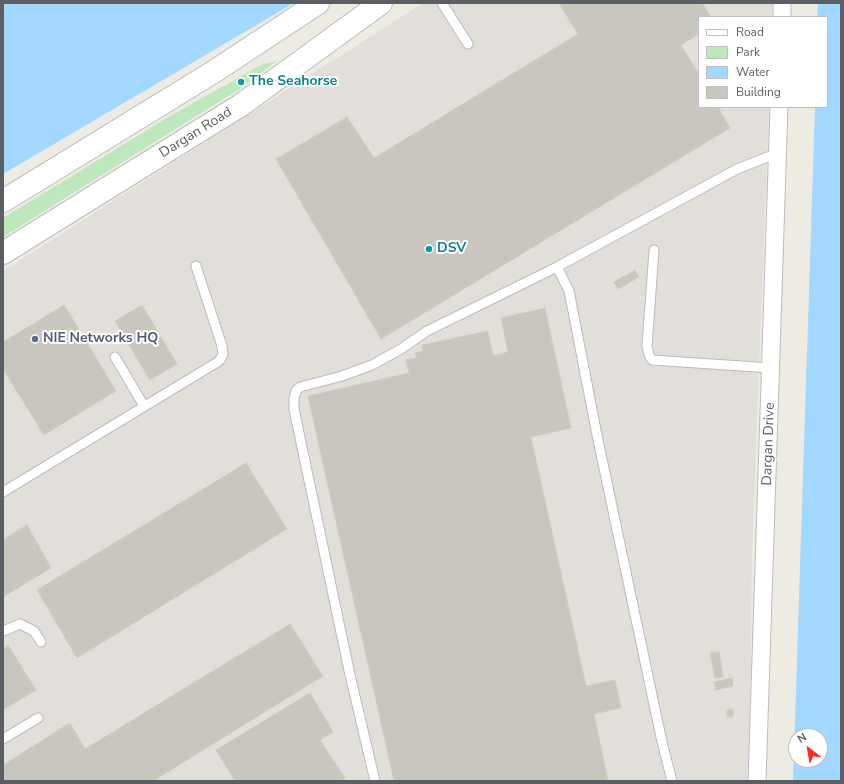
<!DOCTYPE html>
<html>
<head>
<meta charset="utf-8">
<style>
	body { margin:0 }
	#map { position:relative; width:844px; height:784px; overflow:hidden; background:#eeece2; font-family:"Nunito Sans",sans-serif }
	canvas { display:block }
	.frame { position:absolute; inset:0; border:4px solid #5b5f64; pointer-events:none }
	.legend { position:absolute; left:698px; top:16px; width:130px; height:92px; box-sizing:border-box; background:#fff; border:1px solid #bdbfc1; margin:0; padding:5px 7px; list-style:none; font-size:12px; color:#5b5f64 }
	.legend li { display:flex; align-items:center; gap:8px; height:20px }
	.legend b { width:20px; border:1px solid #bdbfc1 }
	.north { position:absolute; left:788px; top:728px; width:40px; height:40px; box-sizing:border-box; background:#fff; border:1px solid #bdbfc1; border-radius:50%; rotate:329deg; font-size:11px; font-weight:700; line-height:16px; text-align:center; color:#5b5f64 }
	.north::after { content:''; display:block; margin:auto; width:14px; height:18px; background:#f33123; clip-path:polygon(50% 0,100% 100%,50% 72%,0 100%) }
</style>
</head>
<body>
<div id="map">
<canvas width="844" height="784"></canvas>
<div class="frame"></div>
<ul class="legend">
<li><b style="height:5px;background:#fff"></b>Road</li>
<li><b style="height:11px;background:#bde8bd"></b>Park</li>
<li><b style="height:11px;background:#a2d7ff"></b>Water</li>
<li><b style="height:11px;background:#c9c6bf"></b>Building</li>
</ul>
<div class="north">N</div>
</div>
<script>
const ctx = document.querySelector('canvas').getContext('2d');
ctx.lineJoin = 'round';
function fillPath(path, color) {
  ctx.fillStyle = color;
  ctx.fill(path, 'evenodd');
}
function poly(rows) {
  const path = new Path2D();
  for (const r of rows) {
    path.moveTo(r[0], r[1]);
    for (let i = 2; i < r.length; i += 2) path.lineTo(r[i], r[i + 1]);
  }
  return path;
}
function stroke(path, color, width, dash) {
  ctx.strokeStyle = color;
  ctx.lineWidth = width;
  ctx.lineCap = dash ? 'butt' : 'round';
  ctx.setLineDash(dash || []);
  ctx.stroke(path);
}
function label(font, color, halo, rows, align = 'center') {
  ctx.font = font + ' "Nunito Sans",sans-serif';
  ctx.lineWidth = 4;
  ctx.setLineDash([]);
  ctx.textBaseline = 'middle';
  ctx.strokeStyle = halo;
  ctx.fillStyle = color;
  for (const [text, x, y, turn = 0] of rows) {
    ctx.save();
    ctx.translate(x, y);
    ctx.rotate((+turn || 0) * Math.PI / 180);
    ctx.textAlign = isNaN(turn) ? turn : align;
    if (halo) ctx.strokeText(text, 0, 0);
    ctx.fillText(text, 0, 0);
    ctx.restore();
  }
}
fillPath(poly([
	[423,3,773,3,772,17,699,17,699,107,769,107,752,554,749,781,3,781,3,271]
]), '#e2dfda');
fillPath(poly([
	[277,61,241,88,3,237,3,218,170,116,263,64]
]), '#bde8bd');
fillPath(poly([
	[3,3,294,3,3,174],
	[818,3,841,3,841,781,793,781,815,107,827,107,827,17,817,17],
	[796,736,820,736,820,760,796,760]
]), '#a2d7ff');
const building = poly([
	[559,3,702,3,711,17,699,17,699,34,681,45,699,75,699,107,718,107,730,128,381,339,276,159,347,117,374,158,578,34,559,3],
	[635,270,639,277,618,289,614,282,635,270],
	[64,305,116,391,44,435,3,369,3,342,64,305],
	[142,305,177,364,150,380,115,321,142,305],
	[545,308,571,428,531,437,586,686,615,680,621,708,594,714,608,781,394,781,308,396,409,373,406,360,417,358,415,353,423,351,422,345,488,331,493,356,508,352,501,318,545,308],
	[246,463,287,529,77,658,37,590,246,463],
	[27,525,51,568,3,597,3,540,27,525],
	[290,624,323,676,153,781,4,781,3,779,3,765,70,723,85,749,290,624],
	[8,645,36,690,3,710,3,648,8,645],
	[719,652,723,677,715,678,710,653,719,652],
	[732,678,733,686,716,690,714,682,732,678],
	[310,693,333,732,320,740,345,778,340,781,235,781,216,750,310,693],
	[733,709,733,717,727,717,727,710,733,709]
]);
fillPath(building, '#c9c6bf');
stroke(building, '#d3cdc0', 1);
const service = poly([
	[442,3,468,44],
	[654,250,647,346,649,355,652,360,771,368],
	[557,267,569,291,598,440,662,742,672,781],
	[115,357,144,406],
	[3,492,216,363,220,360,223,354,222,346,196,266],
	[3,631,20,624,34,631,41,642],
	[3,739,38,718],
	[375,781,350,675,294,409,294,399,296,391,300,387,342,376,372,365,401,349,427,331,557,267,737,169,778,153]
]);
const minor = poly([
	[782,17,782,3],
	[757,781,779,107]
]);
const tertiary = poly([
	[3,201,215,71,318,3],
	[3,253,241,105,381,3]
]);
stroke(service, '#b8bbc0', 11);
stroke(minor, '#b8bbc0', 19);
stroke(tertiary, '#b8bbc0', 24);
stroke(service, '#fff', 9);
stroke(minor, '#fff', 17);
stroke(tertiary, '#fff', 22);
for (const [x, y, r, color] of [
	[241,82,4,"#0f9aa8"],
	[429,249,4,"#0f9aa8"],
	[35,339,4,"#5c6f8a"]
]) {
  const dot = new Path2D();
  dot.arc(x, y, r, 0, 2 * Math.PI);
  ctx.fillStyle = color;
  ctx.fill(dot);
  stroke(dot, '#fff', 1.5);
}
label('bold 14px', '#0d838f', '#fff', [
	["The Seahorse",249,82],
	["DSV",437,249]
], 'left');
label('14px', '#5b5f64', '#fff', [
	["Dargan Road",196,133,-32],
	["Dargan Drive",769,444,-88]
]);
label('bold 14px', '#4e5e75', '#fff', [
	["NIE Networks HQ",43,339]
], 'left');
</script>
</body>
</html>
